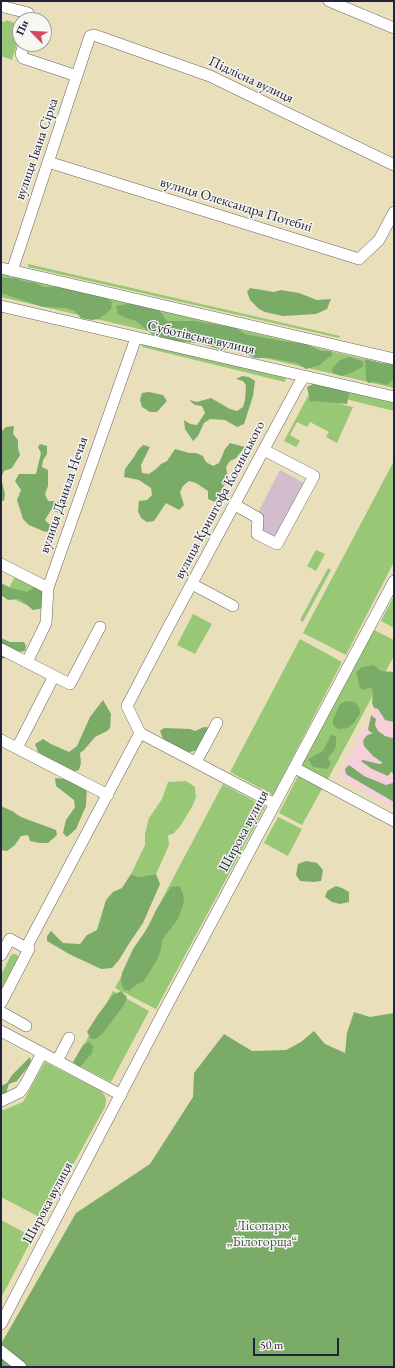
<!DOCTYPE html>
<html>
<head>
<meta charset="utf-8">
<style>
	body { margin:0 }
	#map { position:relative; width:395px; height:1368px; overflow:hidden; background:#eadfbb; font-family:"EB Garamond",serif }
	canvas { display:block }
	.frame { position:absolute; inset:0; border:2px solid #22223b; pointer-events:none }
	.north { position:absolute; left:12px; top:12px; width:40px; height:40px; box-sizing:border-box; background:#f6f6f2; border:1px solid #a1a1a9; border-radius:50%; rotate:294deg; font-size:11px; font-weight:700; line-height:16px; text-align:center; color:#22223b }
	.north::after { content:''; display:block; margin:auto; width:14px; height:18px; background:#d1495b; clip-path:polygon(50% 0,100% 100%,50% 72%,0 100%) }
	.scale { position:absolute; left:253px; top:1338px; width:86px; height:18px; box-sizing:border-box; border:2px solid #22223b; border-top:0; padding-left:5px; font-size:12px; line-height:14px; white-space:nowrap; color:#22223b; -webkit-text-stroke:3px #f6f6f2; paint-order:stroke }
</style>
</head>
<body>
<div id="map">
<canvas width="395" height="1368"></canvas>
<div class="frame"></div>
<div class="north">Пн</div>
<div class="scale">50 m</div>
</div>
<script>
const ctx = document.querySelector('canvas').getContext('2d');
ctx.lineJoin = 'round';
function fillPath(path, color) {
  ctx.fillStyle = color;
  ctx.fill(path, 'evenodd');
}
function poly(rows) {
  const path = new Path2D();
  for (const r of rows) {
    path.moveTo(r[0], r[1]);
    for (let i = 2; i < r.length; i += 2) path.lineTo(r[i], r[i + 1]);
  }
  return path;
}
function stroke(path, color, width, dash) {
  ctx.strokeStyle = color;
  ctx.lineWidth = width;
  ctx.lineCap = dash ? 'butt' : 'round';
  ctx.setLineDash(dash || []);
  ctx.stroke(path);
}
function label(font, color, halo, rows, align = 'center') {
  ctx.font = font + ' "EB Garamond",serif';
  ctx.lineWidth = 3;
  ctx.setLineDash([]);
  ctx.textBaseline = 'middle';
  ctx.strokeStyle = halo;
  ctx.fillStyle = color;
  for (const [text, x, y, turn = 0] of rows) {
    ctx.save();
    ctx.translate(x, y);
    ctx.rotate((+turn || 0) * Math.PI / 180);
    ctx.textAlign = isNaN(turn) ? turn : align;
    if (halo) ctx.strokeText(text, 0, 0);
    ctx.fillText(text, 0, 0);
    ctx.restore();
  }
}
fillPath(poly([
	[394,674,394,808,338,777]
]), '#f5cfda');
fillPath(poly([
	[280,470,304,483,275,538,251,526]
]), '#d1bdcb');
fillPath(poly([
	[6,20,20,25,20,34,12,60,1,56,1,21,5,22],
	[28,264,340,336,339,338,28,267],
	[1,273,394,366,394,388,1,297],
	[143,342,286,378,285,382,142,347],
	[315,384,394,403,394,411,313,391],
	[308,396,353,407,337,443,326,437,329,432,310,422,307,427,297,422,290,435,300,441,296,447,284,441],
	[394,461,394,562,346,655,303,633],
	[316,550,325,554,316,571,307,566],
	[328,568,331,570,303,622,300,620],
	[15,576,35,587,26,605,6,595],
	[394,596,394,628,381,621],
	[193,614,212,624,195,654,177,645],
	[374,630,394,640,394,656,328,779,301,765],
	[300,639,342,662,273,795,230,772],
	[298,776,322,789,302,825,279,813],
	[186,781,195,787,196,797,192,807,181,825,173,834,168,835,169,845,156,874,138,877,131,874,145,845,145,834,149,818,162,799,168,782],
	[223,784,265,807,156,1009,115,988],
	[278,817,302,829,288,856,264,843],
	[14,954,17,955,19,959,1,993,1,975,11,955],
	[113,991,149,1011,111,1082,74,1063],
	[45,1062,101,1091,105,1096,106,1100,105,1107,43,1219,1,1197,1,1111,23,1102],
	[1,1220,33,1237,1,1298]
]), '#98c776');
fillPath(poly([
	[1,276,4,278,15,278,23,281,35,283,44,287,56,287,65,285,101,295,112,302,111,309,99,319,91,320,81,318,75,311,66,308,43,307,1,293],
	[250,288,274,292,281,290,299,293,317,300,331,299,327,309,316,314,283,316,265,312,259,309,250,300,247,292],
	[134,303,146,308,158,309,167,321,194,321,225,326,236,328,245,334,282,341,306,344,321,351,331,351,332,356,329,357,320,365,306,369,297,363,269,358,255,358,235,349,222,350,199,343,173,341,153,335,136,321,126,318,118,314,116,306],
	[350,357,362,361,364,366,351,373,342,376,333,373,332,369,340,360],
	[365,359,381,363,394,364,394,379,387,385,376,382,368,383,366,379],
	[242,376,249,377,255,381,253,396,244,424,237,427,225,420,210,419,204,423,198,436,193,441,185,429,184,420,190,424,197,425,205,413,202,406,195,405,189,400,197,402,211,398,230,409,237,411,243,407,245,400,246,385,243,381,236,379],
	[313,384,346,386,349,395,347,404,314,401,310,402,307,387],
	[149,392,163,395,167,401,157,412,150,412,142,407,140,400,142,393],
	[14,426,13,434,18,440,18,448,20,455,12,468,4,471,1,478,5,494,4,501,1,500,1,432,6,427],
	[230,443,245,447,236,458,230,461,226,467,228,478,215,502,208,499,208,491,196,483,189,481,183,486,180,492,184,505,179,510,166,503,154,521,147,522,141,518,138,511,139,501,147,500,152,495,151,488,139,480,124,477,125,469,134,457,138,450,143,445,150,447,141,465,142,473,149,474,156,469,161,464,167,461,175,449,189,453,196,453,203,456,206,462,213,466,219,463,225,449],
	[40,444,47,446,47,454,43,460,42,467,48,470,48,486,45,494,48,501,67,502,64,509,60,513,51,510,45,520,49,524,56,525,57,534,43,531,29,525,23,519,17,500,21,490,15,481,19,474,36,474,41,453,38,447],
	[1,583,11,588,27,592,34,587,42,585,44,608,33,610,20,599,8,600,1,595],
	[1,638,10,642,24,642,26,646,25,651,19,652,9,657,1,659],
	[373,665,381,671,394,672,394,722,385,720,378,709,374,708,372,703,373,692,371,687,363,690,360,688,356,672,362,667],
	[103,700,111,714,110,728,107,731,95,737,84,750,80,753,81,763,79,770,76,771,66,770,38,752,35,744,43,739,51,744,69,752,77,746,90,717],
	[346,701,355,702,359,707,360,713,354,723,347,728,338,729,333,725,333,720,340,704],
	[371,715,376,719,375,725,378,731,385,736,392,738,394,737,394,774,391,772,388,776,372,769,361,761,363,760,379,764,383,763,373,756,364,746,363,741,366,736,370,734,373,734,368,730],
	[204,727,214,728,197,750,187,753,164,741,160,731,164,728,190,729,195,731],
	[331,735,336,736,336,743,335,749,328,758,331,764,327,769,313,767,308,759,323,751],
	[349,765,364,776,386,785,393,783,394,778,394,802,349,776,346,774,345,769],
	[55,778,64,779,87,784,86,806,76,829,67,837,63,833,66,820,75,807,74,800,56,786],
	[1,806,12,811,21,817,56,830,57,835,48,843,40,843,30,841,28,835,21,836,15,845,7,851,1,850],
	[306,861,317,863,323,870,321,881,314,882,300,881,296,875,298,864],
	[131,874,138,877,156,874,160,884,143,923,130,942,119,960,112,968,101,969,69,954,47,941,47,936,51,931,63,943,80,944,87,935,97,930,106,900,113,892,122,888],
	[180,886,183,894,184,902,178,919,162,940,161,949,158,958,144,981,136,985,129,991,124,990,121,982,122,973,133,949,149,926,156,910,171,887],
	[336,886,342,888,349,892,349,902,340,904,332,902,325,897,327,891],
	[121,991,127,997,124,1005,103,1033,96,1039,91,1039,87,1032,97,1016,113,995],
	[354,1012,370,1017,394,1013,394,1367,1,1367,1,1344,76,1213,150,1164,193,1097,194,1073,224,1034,252,1051,286,1050,301,1042,314,1031,325,1044,345,1053,347,1033],
	[89,1042,93,1046,92,1053,80,1067,73,1062,83,1045],
	[30,1057,31,1062,27,1068,17,1081,9,1084,6,1093,1,1094,1,1086,7,1083,12,1075]
]), '#7aac67');
const minor = poly([
	[329,1,394,28],
	[1,6,28,13,32,20],
	[24,44,21,54,23,58,77,76],
	[48,162,359,259,379,240,394,212],
	[1,268,394,359],
	[12,271,90,36,94,35,210,76,394,165],
	[1,306,394,397],
	[235,505,258,518,257,534,277,544,314,476,264,450],
	[1,564,48,588],
	[192,584,233,606],
	[1,649,54,676,17,748],
	[27,662,46,623,48,588,136,338],
	[54,676,70,684,100,627],
	[140,733,275,804],
	[1,740,108,795],
	[196,762,217,723],
	[295,768,394,821],
	[1,955,10,939,26,948,140,733,127,706,163,637,298,386,304,377],
	[1,1003,29,949,26,948],
	[1,1012,26,1026],
	[1,1031,121,1095],
	[57,1061,69,1038],
	[1,1101,20,1092,25,1085,42,1053],
	[1,1324,162,1015,394,581],
	[1,1351,21,1367]
]);
stroke(minor, '#686468', 12);
stroke(minor, '#fff', 11);
label('14px', '#22223b', '#f6f6f2', [
	["Підлісна вулиця",251,80,25],
	["вулиця Івана Сірка",37,149,-71],
	["вулиця Олександра Потебні",236,205,17],
	["Суботівська вулиця",201,338,13],
	["вулиця Данила Нечая",64,495,-71],
	["вулиця Криштофа Косинського",220,500,-62],
	["Широка вулиця",244,831,-62],
	["Широка вулиця",48,1203,-62]
]);
label('14px', '#4b5c50', '#f6f6f2', [
	["Лісопарк",262,1226],
	["„Білогорща“",262,1242]
]);
</script>
</body>
</html>
